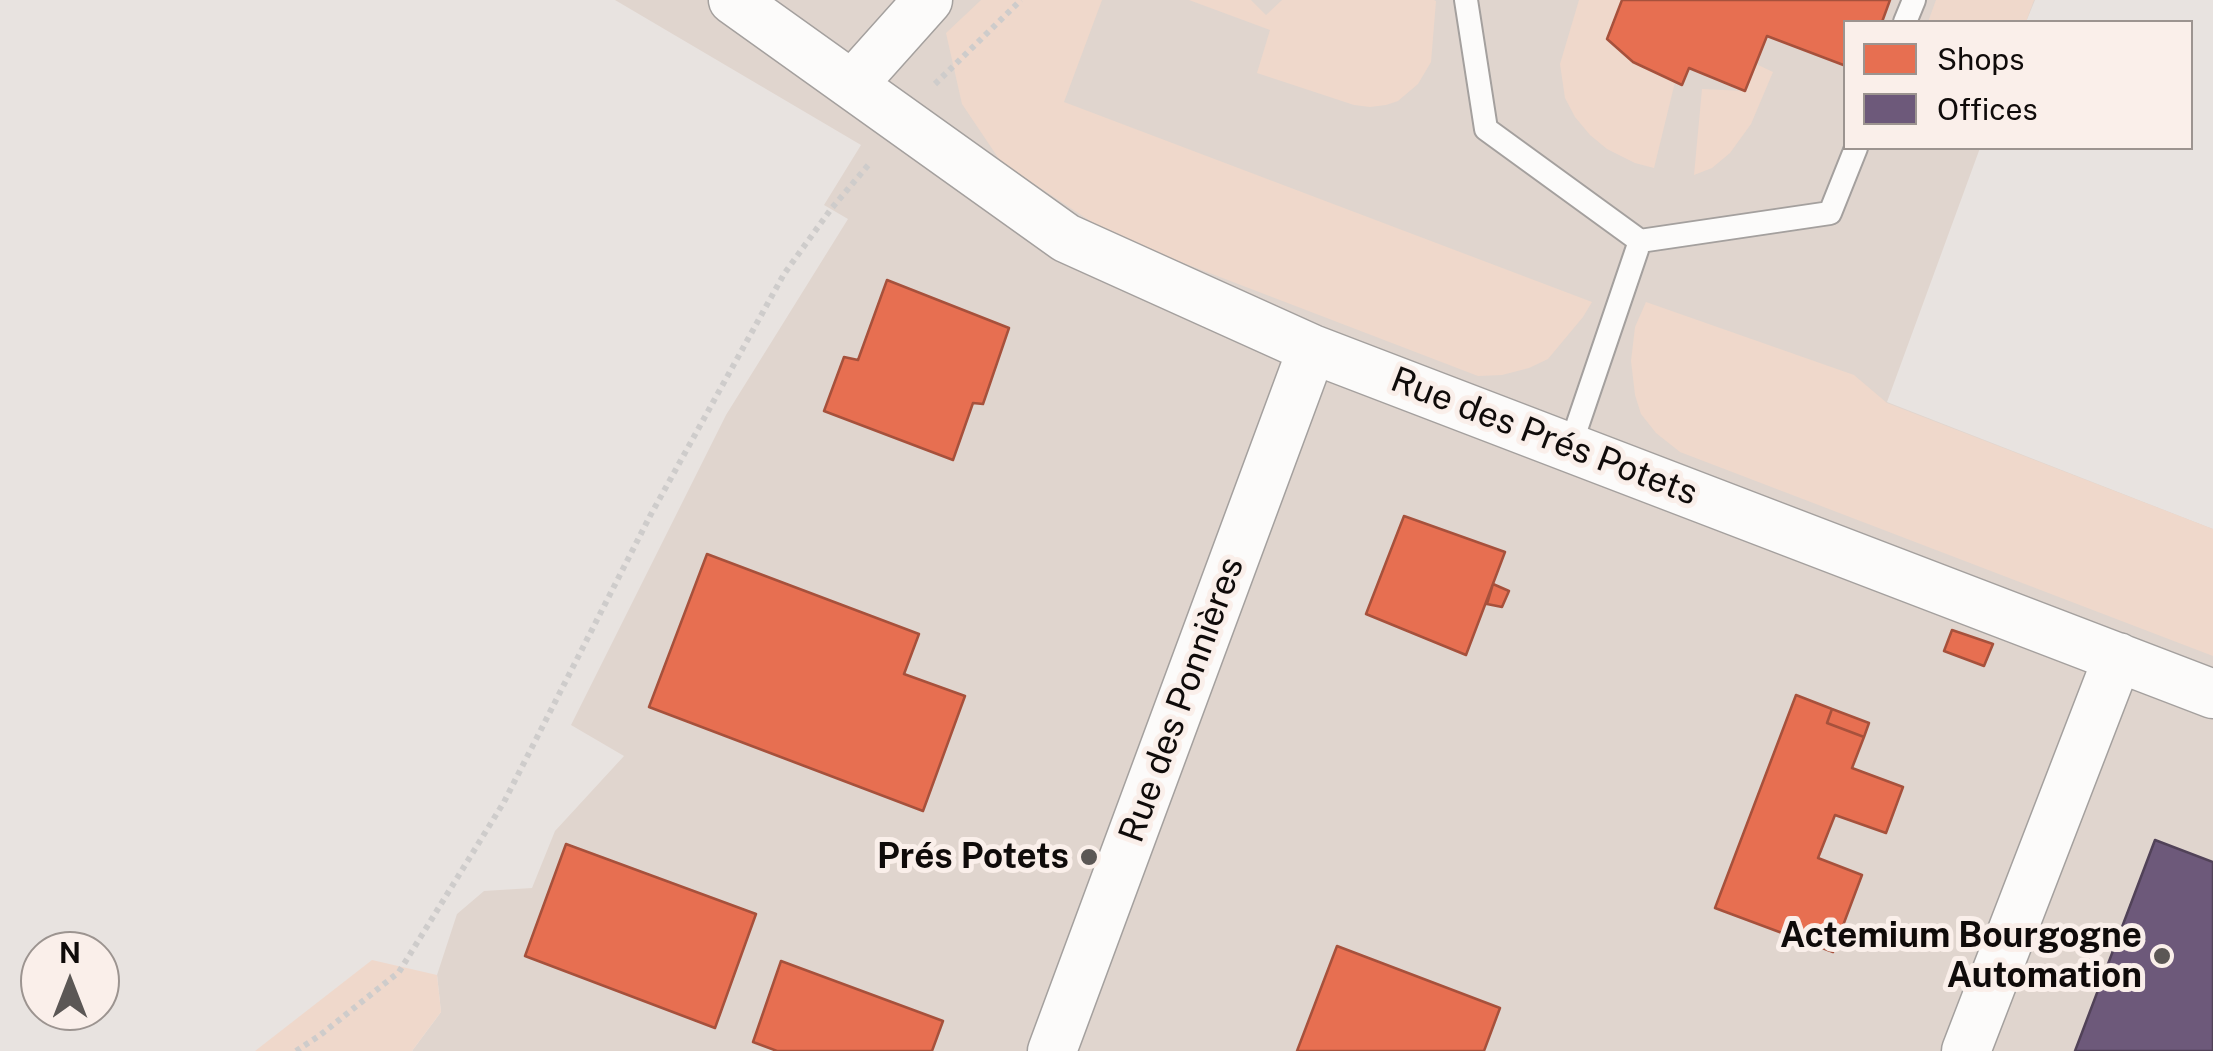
<!DOCTYPE html>
<html>
<head>
<meta charset="utf-8">
<style>
	body { margin:0 }
	#map { position:relative; width:2213px; height:1051px; overflow:hidden; background:#e8e3e0; font-family:"Public Sans",sans-serif }
	canvas { display:block }
	.legend { position:absolute; left:1843px; top:20px; width:350px; height:130px; box-sizing:border-box; background:#faefea; border:2px solid #9c9490; margin:0; padding:12px 18px; list-style:none; font-size:30px; color:#0f0b0a }
	.legend li { display:flex; align-items:center; gap:20px; height:50px }
	.legend b { width:50px; border:2px solid #9c9490 }
	.north { position:absolute; left:20px; top:931px; width:100px; height:100px; box-sizing:border-box; background:#faefea; border:2px solid #9c9490; border-radius:50%; rotate:0deg; font-size:28px; font-weight:700; line-height:40px; text-align:center; color:#0f0b0a }
	.north::after { content:''; display:block; margin:auto; width:35px; height:45px; background:#5b5755; clip-path:polygon(50% 0,100% 100%,50% 72%,0 100%) }
</style>
</head>
<body>
<div id="map">
<canvas width="2213" height="1051"></canvas>
<ul class="legend">
<li><b style="height:28px;background:#e76f51"></b>Shops</li>
<li><b style="height:28px;background:#6d597a"></b>Offices</li>
</ul>
<div class="north">N</div>
</div>
<script>
const ctx = document.querySelector('canvas').getContext('2d');
ctx.lineJoin = 'round';
function fillPath(path, color) {
  ctx.fillStyle = color;
  ctx.fill(path, 'evenodd');
}
function poly(rows) {
  const path = new Path2D();
  for (const r of rows) {
    path.moveTo(r[0], r[1]);
    for (let i = 2; i < r.length; i += 2) path.lineTo(r[i], r[i + 1]);
  }
  return path;
}
function stroke(path, color, width, dash) {
  ctx.strokeStyle = color;
  ctx.lineWidth = width;
  ctx.lineCap = dash ? 'butt' : 'round';
  ctx.setLineDash(dash || []);
  ctx.stroke(path);
}
function label(font, color, halo, rows, align = 'center') {
  ctx.font = font + ' "Public Sans",sans-serif';
  ctx.lineWidth = 10;
  ctx.setLineDash([]);
  ctx.textBaseline = 'middle';
  ctx.strokeStyle = halo;
  ctx.fillStyle = color;
  for (const [text, x, y, turn = 0] of rows) {
    ctx.save();
    ctx.translate(x, y);
    ctx.rotate((+turn || 0) * Math.PI / 180);
    ctx.textAlign = isNaN(turn) ? turn : align;
    if (halo) ctx.strokeText(text, 0, 0);
    ctx.fillText(text, 0, 0);
    ctx.restore();
  }
}
fillPath(poly([
	[615,0,2035,0,2026,22,1846,22,1846,148,1980,148,1887,402,2213,529,2213,1051,412,1051,441,1012,437,975,457,914,484,891,532,888,555,831,624,756,571,725,726,415,848,219,824,205,861,145]
]), '#e0d5ce');
fillPath(poly([
	[981,0,1102,0,1064,102,1592,302,1583,317,1548,359,1529,368,1502,375,1478,376,1113,236,1001,162,962,104,946,33],
	[1189,0,1251,0,1266,15,1282,0,1434,0,1436,1,1431,62,1418,84,1398,101,1386,105,1370,107,1354,105,1257,73,1270,30],
	[1579,0,1622,0,1607,40,1633,62,1675,82,1654,168,1635,163,1607,149,1590,135,1575,117,1565,98,1560,64],
	[1936,0,2034,0,2026,22,1928,22],
	[1756,64,1773,72,1751,124,1730,153,1712,168,1694,175,1702,89,1745,91],
	[1646,302,1854,375,1887,403,2213,529,2213,656,1680,452,1656,433,1641,414,1635,395,1631,361,1635,327],
	[372,960,437,975,441,1012,412,1051,255,1051]
]), '#efd8cb');
const shops = poly([
	[1622,0,1890,0,1882,22,1846,22,1846,66,1767,36,1745,91,1689,68,1682,85,1633,62,1607,39,1622,0],
	[887,280,1009,328,983,404,973,403,953,460,824,411,844,357,858,360,887,280],
	[1404,516,1505,552,1466,655,1366,614,1404,516],
	[707,554,919,634,904,674,965,696,923,811,649,707,707,554],
	[1493,584,1509,591,1502,607,1487,604,1493,584],
	[1952,630,1993,644,1984,666,1944,651,1952,630],
	[1796,695,1832,709,1827,723,1864,737,1852,768,1903,787,1886,833,1835,815,1818,858,1862,875,1833,952,1715,908,1796,695],
	[1832,709,1869,723,1864,737,1827,723,1832,709],
	[566,844,756,914,715,1028,525,956,566,844],
	[1337,946,1500,1008,1484,1051,1297,1051,1337,946],
	[781,961,943,1021,932,1051,777,1051,753,1042,781,961]
]);
fillPath(shops, '#e76f51');
stroke(shops, '#a6513c', 2.5);
const offices = poly([
	[2155,840,2213,862,2213,1051,2075,1051,2155,840]
]);
fillPath(offices, '#6d597a');
stroke(offices, '#514258', 2.5);
const service = poly([
	[1466,0,1486,129,1640,241,1830,213,1856,148],
	[1905,22,1914,0],
	[1570,447,1640,241]
]);
const minor = poly([
	[733,0,1066,238,1312,349,2213,694],
	[852,85,928,0],
	[1052,1051,1312,349],
	[1966,1051,2118,657]
]);
stroke(service, '#a4a09e', 26);
stroke(minor, '#a4a09e', 51);
stroke(poly([
	[935,84,1021,0],
	[296,1051,319,1036,399,972,504,802,650,516,784,274,831,209,870,163]
]), '#cecccb', 6, [5, 5]);
stroke(service, '#fcfbfa', 22);
stroke(minor, '#fcfbfa', 48);
for (const [x, y, r, color] of [
	[1089,857,10,"#5b5755"],
	[2162,956,10,"#5b5755"]
]) {
  const dot = new Path2D();
  dot.arc(x, y, r, 0, 2 * Math.PI);
  ctx.fillStyle = color;
  ctx.fill(dot);
  stroke(dot, '#faefea', 4);
}
label('35px', '#0f0b0a', '#faefea', [
	["Rue des Prés Potets",1544,437,21],
	["Rue des Ponnières",1182,700,-70]
]);
label('bold 35px', '#0f0b0a', '#faefea', [
	["Prés Potets",1069,857],
	["Actemium Bourgogne",2142,936],
	["Automation",2142,976]
], 'right');
</script>
</body>
</html>
